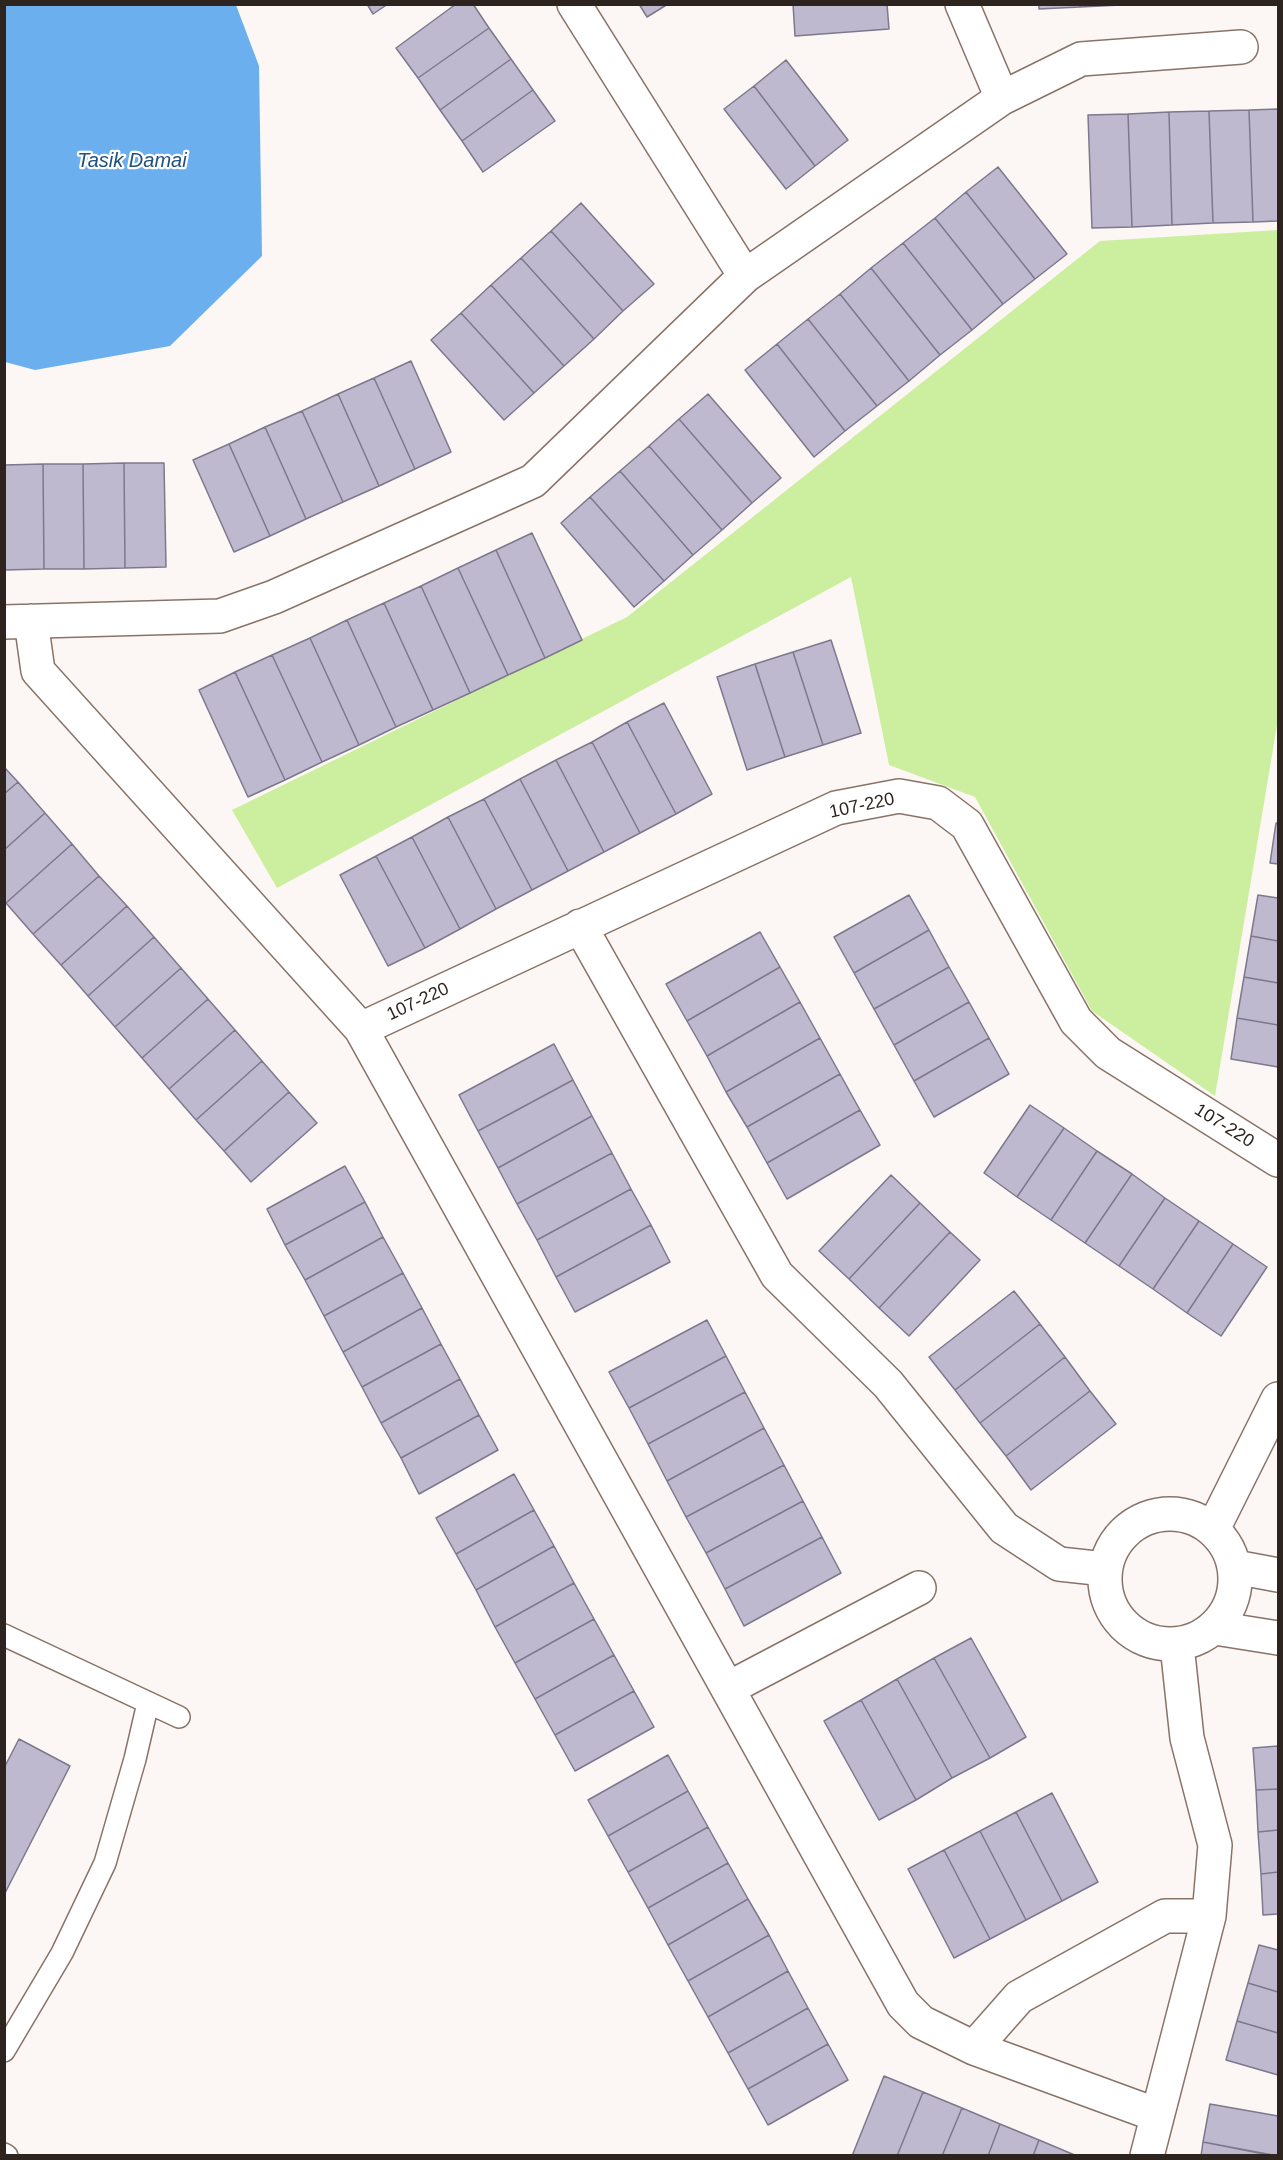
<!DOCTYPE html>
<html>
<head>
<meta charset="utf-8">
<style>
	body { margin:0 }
	#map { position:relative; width:1283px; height:2160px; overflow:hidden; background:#fcf7f4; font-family:Helvetica,sans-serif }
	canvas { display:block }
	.frame { position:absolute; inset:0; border:6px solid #2d2420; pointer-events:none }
</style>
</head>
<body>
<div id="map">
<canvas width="1283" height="2160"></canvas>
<div class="frame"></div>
</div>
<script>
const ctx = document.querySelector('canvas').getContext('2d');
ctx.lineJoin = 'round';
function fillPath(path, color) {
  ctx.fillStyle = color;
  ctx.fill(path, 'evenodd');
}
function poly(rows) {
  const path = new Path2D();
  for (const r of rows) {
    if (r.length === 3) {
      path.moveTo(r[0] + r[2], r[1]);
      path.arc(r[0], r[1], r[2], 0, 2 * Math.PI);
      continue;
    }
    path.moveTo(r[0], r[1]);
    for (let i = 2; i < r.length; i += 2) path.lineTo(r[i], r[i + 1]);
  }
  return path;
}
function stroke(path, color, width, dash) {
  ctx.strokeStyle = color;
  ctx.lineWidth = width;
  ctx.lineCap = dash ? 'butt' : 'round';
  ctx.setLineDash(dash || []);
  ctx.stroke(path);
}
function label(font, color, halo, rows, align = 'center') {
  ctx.font = font + ' Helvetica,sans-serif';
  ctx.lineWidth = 4.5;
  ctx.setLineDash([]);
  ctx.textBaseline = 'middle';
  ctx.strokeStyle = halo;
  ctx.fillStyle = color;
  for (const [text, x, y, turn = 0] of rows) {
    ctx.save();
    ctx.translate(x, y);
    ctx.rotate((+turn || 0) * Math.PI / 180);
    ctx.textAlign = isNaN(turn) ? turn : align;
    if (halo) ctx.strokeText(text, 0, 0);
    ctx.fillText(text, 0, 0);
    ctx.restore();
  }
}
fillPath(poly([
	[1278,230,1278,719,1215,1096,1092,1011,975,797,889,765,851,577,277,888,232,810,627,617,1100,241]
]), '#ccee9f');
fillPath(poly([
	[4,5,236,5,259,66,262,256,170,346,35,370,5,362]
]), '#6bafee');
const building = poly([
	[367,4,388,4,373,14,367,4],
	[456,4,473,4,489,28,418,78,396,48,456,4],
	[639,4,668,4,647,17,639,4],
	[793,4,887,4,889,29,795,36,793,4],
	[1039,4,1079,4,1080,7,1039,9,1039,4],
	[1079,4,1120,4,1120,5,1080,7,1079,4],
	[489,28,511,59,440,110,418,78,489,28],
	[511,59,533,90,462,141,440,110,511,59],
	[786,60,848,140,815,166,754,86,786,60],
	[754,86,815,166,786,189,724,109,754,86],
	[533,90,555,121,483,172,462,141,533,90],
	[1278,109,1278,221,1253,222,1249,110,1278,109],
	[1249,110,1253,222,1213,223,1209,111,1249,110],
	[1209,111,1213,223,1172,225,1169,112,1209,111],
	[1169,112,1172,225,1132,227,1128,114,1169,112],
	[1128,114,1132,227,1092,228,1088,115,1128,114],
	[998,167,1067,254,1035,279,966,192,998,167],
	[966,192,1035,279,1003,304,935,218,966,192],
	[581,203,654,284,623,311,551,231,581,203],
	[935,218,1003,304,972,330,903,243,935,218],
	[551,231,623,311,594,339,521,258,551,231],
	[903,243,972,330,940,355,871,268,903,243],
	[521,258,594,339,564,366,491,285,521,258],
	[871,268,940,355,909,381,840,294,871,268],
	[491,285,564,366,534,393,461,313,491,285],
	[840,294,909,381,877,406,808,319,840,294],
	[461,313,534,393,504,420,431,340,461,313],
	[808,319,877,406,845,431,777,344,808,319],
	[777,344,845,431,814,457,745,370,777,344],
	[411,361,451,452,415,469,374,378,411,361],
	[374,378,415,469,379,486,338,394,374,378],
	[338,394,379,486,343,502,302,411,338,394],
	[708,394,781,478,752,503,679,419,708,394],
	[302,411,343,502,306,519,265,427,302,411],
	[679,419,752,503,722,530,649,446,679,419],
	[265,427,306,519,270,536,229,444,265,427],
	[229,444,270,536,234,552,193,460,229,444],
	[649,446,722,530,693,555,620,471,649,446],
	[124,463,164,463,166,567,125,568,124,463],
	[124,463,125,568,84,569,83,464,124,463],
	[43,464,44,569,4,570,4,465,43,464],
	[43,464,83,464,84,569,44,569,43,464],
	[620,471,693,555,664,581,590,497,620,471],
	[590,497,664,581,634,607,561,523,590,497],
	[532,533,582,640,545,658,496,550,532,533],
	[496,550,545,658,508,675,458,568,496,550],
	[458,568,508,675,470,693,421,586,458,568],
	[421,586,470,693,433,710,384,603,421,586],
	[384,603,433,710,396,727,347,620,384,603],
	[347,620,396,727,359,745,310,638,347,620],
	[310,638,359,745,322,762,272,655,310,638],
	[831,640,861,733,823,745,793,652,831,640],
	[793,652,823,745,785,757,755,664,793,652],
	[272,655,322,762,285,780,235,672,272,655],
	[755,664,785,757,747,770,717,677,755,664],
	[235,672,285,780,248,797,199,690,235,672],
	[664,703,712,794,676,814,627,722,664,703],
	[627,722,676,814,640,833,592,742,627,722],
	[592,742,640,833,604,852,556,760,592,742],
	[556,760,604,852,568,871,520,779,556,760],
	[4,767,18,782,4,794,4,767],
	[520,779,568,871,532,890,484,799,520,779],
	[18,782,45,813,4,850,4,794,18,782],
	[484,799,532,890,496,909,448,817,484,799],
	[45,813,72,844,6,903,4,902,4,850,45,813],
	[448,817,496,909,460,929,412,837,448,817],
	[1276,823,1278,823,1278,864,1270,863,1276,823],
	[412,837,460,929,425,948,376,856,412,837],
	[72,844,99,876,33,934,6,903,72,844],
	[376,856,425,948,388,966,340,875,376,856],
	[99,876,127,906,61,965,33,934,99,876],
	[909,895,929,930,854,973,834,937,909,895],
	[1258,895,1278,898,1278,941,1251,936,1258,895],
	[127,906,154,937,88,996,61,965,127,906],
	[929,930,949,967,874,1009,854,973,929,930],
	[760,932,780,967,687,1021,666,984,760,932],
	[1251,936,1278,941,1278,983,1244,977,1251,936],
	[154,937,181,968,115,1027,88,996,154,937],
	[780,967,800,1002,707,1056,687,1021,780,967],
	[949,967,969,1002,894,1045,874,1009,949,967],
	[181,968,208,999,142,1058,115,1027,181,968],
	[1244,977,1278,983,1278,1025,1237,1018,1244,977],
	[208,999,235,1030,169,1089,142,1058,208,999],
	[800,1002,820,1038,726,1092,707,1056,800,1002],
	[969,1002,989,1038,914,1081,894,1045,969,1002],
	[1237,1018,1278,1025,1278,1067,1231,1059,1237,1018],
	[235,1030,262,1061,196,1120,169,1089,235,1030],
	[820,1038,840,1074,747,1127,726,1092,820,1038],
	[989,1038,1009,1074,934,1117,914,1081,989,1038],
	[554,1044,573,1080,478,1131,459,1095,554,1044],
	[262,1061,289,1092,224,1151,196,1120,262,1061],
	[840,1074,860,1110,767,1163,747,1127,840,1074],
	[573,1080,592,1116,498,1168,478,1131,573,1080],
	[289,1092,317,1123,251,1182,224,1151,289,1092],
	[1030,1105,1064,1128,1017,1197,984,1173,1030,1105],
	[860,1110,880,1145,787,1199,767,1163,860,1110],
	[592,1116,612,1153,517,1204,498,1168,592,1116],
	[1064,1128,1097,1151,1051,1220,1017,1197,1064,1128],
	[1097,1151,1132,1174,1085,1243,1051,1220,1097,1151],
	[612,1153,631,1189,537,1240,517,1204,612,1153],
	[345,1166,365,1202,285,1245,267,1209,345,1166],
	[1132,1174,1165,1198,1119,1266,1085,1243,1132,1174],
	[891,1175,920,1203,849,1279,819,1251,891,1175],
	[631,1189,651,1225,556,1277,537,1240,631,1189],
	[1165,1198,1199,1221,1153,1289,1119,1266,1165,1198],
	[365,1202,383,1237,305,1280,285,1245,365,1202],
	[920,1203,950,1232,879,1308,849,1279,920,1203],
	[1199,1221,1233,1244,1187,1313,1153,1289,1199,1221],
	[651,1225,670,1262,575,1312,556,1277,651,1225],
	[950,1232,980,1260,909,1336,879,1308,950,1232],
	[383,1237,403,1273,324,1316,305,1280,383,1237],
	[1233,1244,1267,1267,1221,1336,1187,1313,1233,1244],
	[403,1273,422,1308,343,1352,324,1316,403,1273],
	[1014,1291,1040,1324,955,1390,929,1357,1014,1291],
	[422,1308,441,1344,362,1387,343,1352,422,1308],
	[707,1320,726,1356,629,1408,609,1372,707,1320],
	[1040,1324,1065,1357,980,1423,955,1390,1040,1324],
	[441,1344,460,1379,381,1423,362,1387,441,1344],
	[726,1356,745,1392,648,1444,629,1408,726,1356],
	[1065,1357,1090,1391,1006,1456,980,1423,1065,1357],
	[460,1379,479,1415,401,1458,381,1423,460,1379],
	[1090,1391,1116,1424,1031,1490,1006,1456,1090,1391],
	[745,1392,764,1428,667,1481,648,1444,745,1392],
	[479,1415,498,1450,419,1494,401,1458,479,1415],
	[764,1428,784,1465,686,1517,667,1481,764,1428],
	[784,1465,803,1501,706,1553,686,1517,784,1465],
	[514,1474,534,1510,456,1554,436,1518,514,1474],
	[803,1501,822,1537,725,1589,706,1553,803,1501],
	[534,1510,554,1546,476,1590,456,1554,534,1510],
	[822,1537,841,1573,744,1626,725,1589,822,1537],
	[554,1546,574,1583,495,1627,476,1590,554,1546],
	[574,1583,594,1619,515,1663,495,1627,574,1583],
	[594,1619,614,1655,535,1699,515,1663,594,1619],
	[971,1638,1026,1737,990,1758,934,1658,971,1638],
	[614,1655,634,1691,555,1735,535,1699,614,1655],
	[934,1658,990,1758,952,1778,897,1679,934,1658],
	[897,1679,952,1778,916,1800,861,1700,897,1679],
	[634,1691,654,1727,575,1771,555,1735,634,1691],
	[861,1700,916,1800,879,1820,824,1721,861,1700],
	[19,1739,70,1766,4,1895,4,1768,19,1739],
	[1278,1746,1278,1789,1256,1790,1253,1748,1278,1746],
	[668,1755,688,1791,608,1836,588,1800,668,1755],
	[1278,1789,1278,1830,1258,1832,1256,1790,1278,1789],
	[688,1791,708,1827,628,1872,608,1836,688,1791],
	[1052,1793,1098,1882,1062,1901,1016,1812,1052,1793],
	[1016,1812,1062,1901,1026,1920,980,1831,1016,1812],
	[708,1827,728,1863,648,1908,628,1872,708,1827],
	[1278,1830,1278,1872,1261,1874,1258,1832,1278,1830],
	[980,1831,1026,1920,990,1939,944,1850,980,1831],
	[944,1850,990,1939,954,1958,908,1869,944,1850],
	[728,1863,748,1899,668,1945,648,1908,728,1863],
	[1278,1872,1278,1914,1263,1915,1261,1874,1278,1872],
	[748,1899,769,1935,688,1981,668,1945,748,1899],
	[769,1935,788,1971,708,2017,688,1981,769,1935],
	[1259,1945,1278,1950,1278,1992,1248,1983,1259,1945],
	[788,1971,808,2008,728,2053,708,2017,788,1971],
	[1248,1983,1278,1992,1278,2033,1237,2021,1248,1983],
	[808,2008,828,2044,748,2089,728,2053,808,2008],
	[1237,2021,1278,2033,1278,2075,1226,2060,1237,2021],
	[828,2044,848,2080,768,2125,748,2089,828,2044],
	[884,2076,923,2092,897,2156,852,2156,884,2076],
	[923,2092,962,2108,942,2156,897,2156,923,2092],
	[1210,2104,1278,2116,1278,2156,1203,2142,1210,2104],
	[962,2108,1000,2124,988,2156,942,2156,962,2108],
	[1000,2124,1039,2140,1033,2156,988,2156,1000,2124],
	[1039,2140,1077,2156,1033,2156,1039,2140],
	[1203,2142,1274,2156,1201,2156,1203,2142]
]);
fillPath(building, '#beb9cf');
stroke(building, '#7d788d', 1.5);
const service = poly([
	[4,1635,179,1717],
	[4,2051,62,1953,105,1863,135,1759,148,1703],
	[4,2154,7,2156]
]);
const minor = poly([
	[574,4,745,276],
	[962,4,1002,98],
	[31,621,38,671,361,1029,903,2004,921,2022,974,2048,1157,2115],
	[4,622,220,616,274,597,533,481,745,276,1002,98,1081,59,1241,47],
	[580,926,777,1275,888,1384,1004,1528,1059,1564,1105,1569],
	[361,1029,836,808,899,796,938,803,967,825,1076,1021,1108,1053,1278,1160],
	[1170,1579,65],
	[1213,1529,1278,1399],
	[1235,1567,1278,1575],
	[1215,1628,1278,1638],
	[729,1688,919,1588],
	[974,2048,1019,1997,1165,1916,1209,1916],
	[1147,2156,1209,1916,1215,1845,1187,1738,1177,1645]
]);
stroke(service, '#897368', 24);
stroke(minor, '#897368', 36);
stroke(service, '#fff', 21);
stroke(minor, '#fff', 33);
label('18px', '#2d2420', '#fff', [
	["107-220",862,806,-12],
	["107-220",418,1002,-25],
	["107-220",1224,1126,32]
]);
label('italic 20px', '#21527c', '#fff', [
	["Tasik Damai",132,161]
]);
</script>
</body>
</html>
